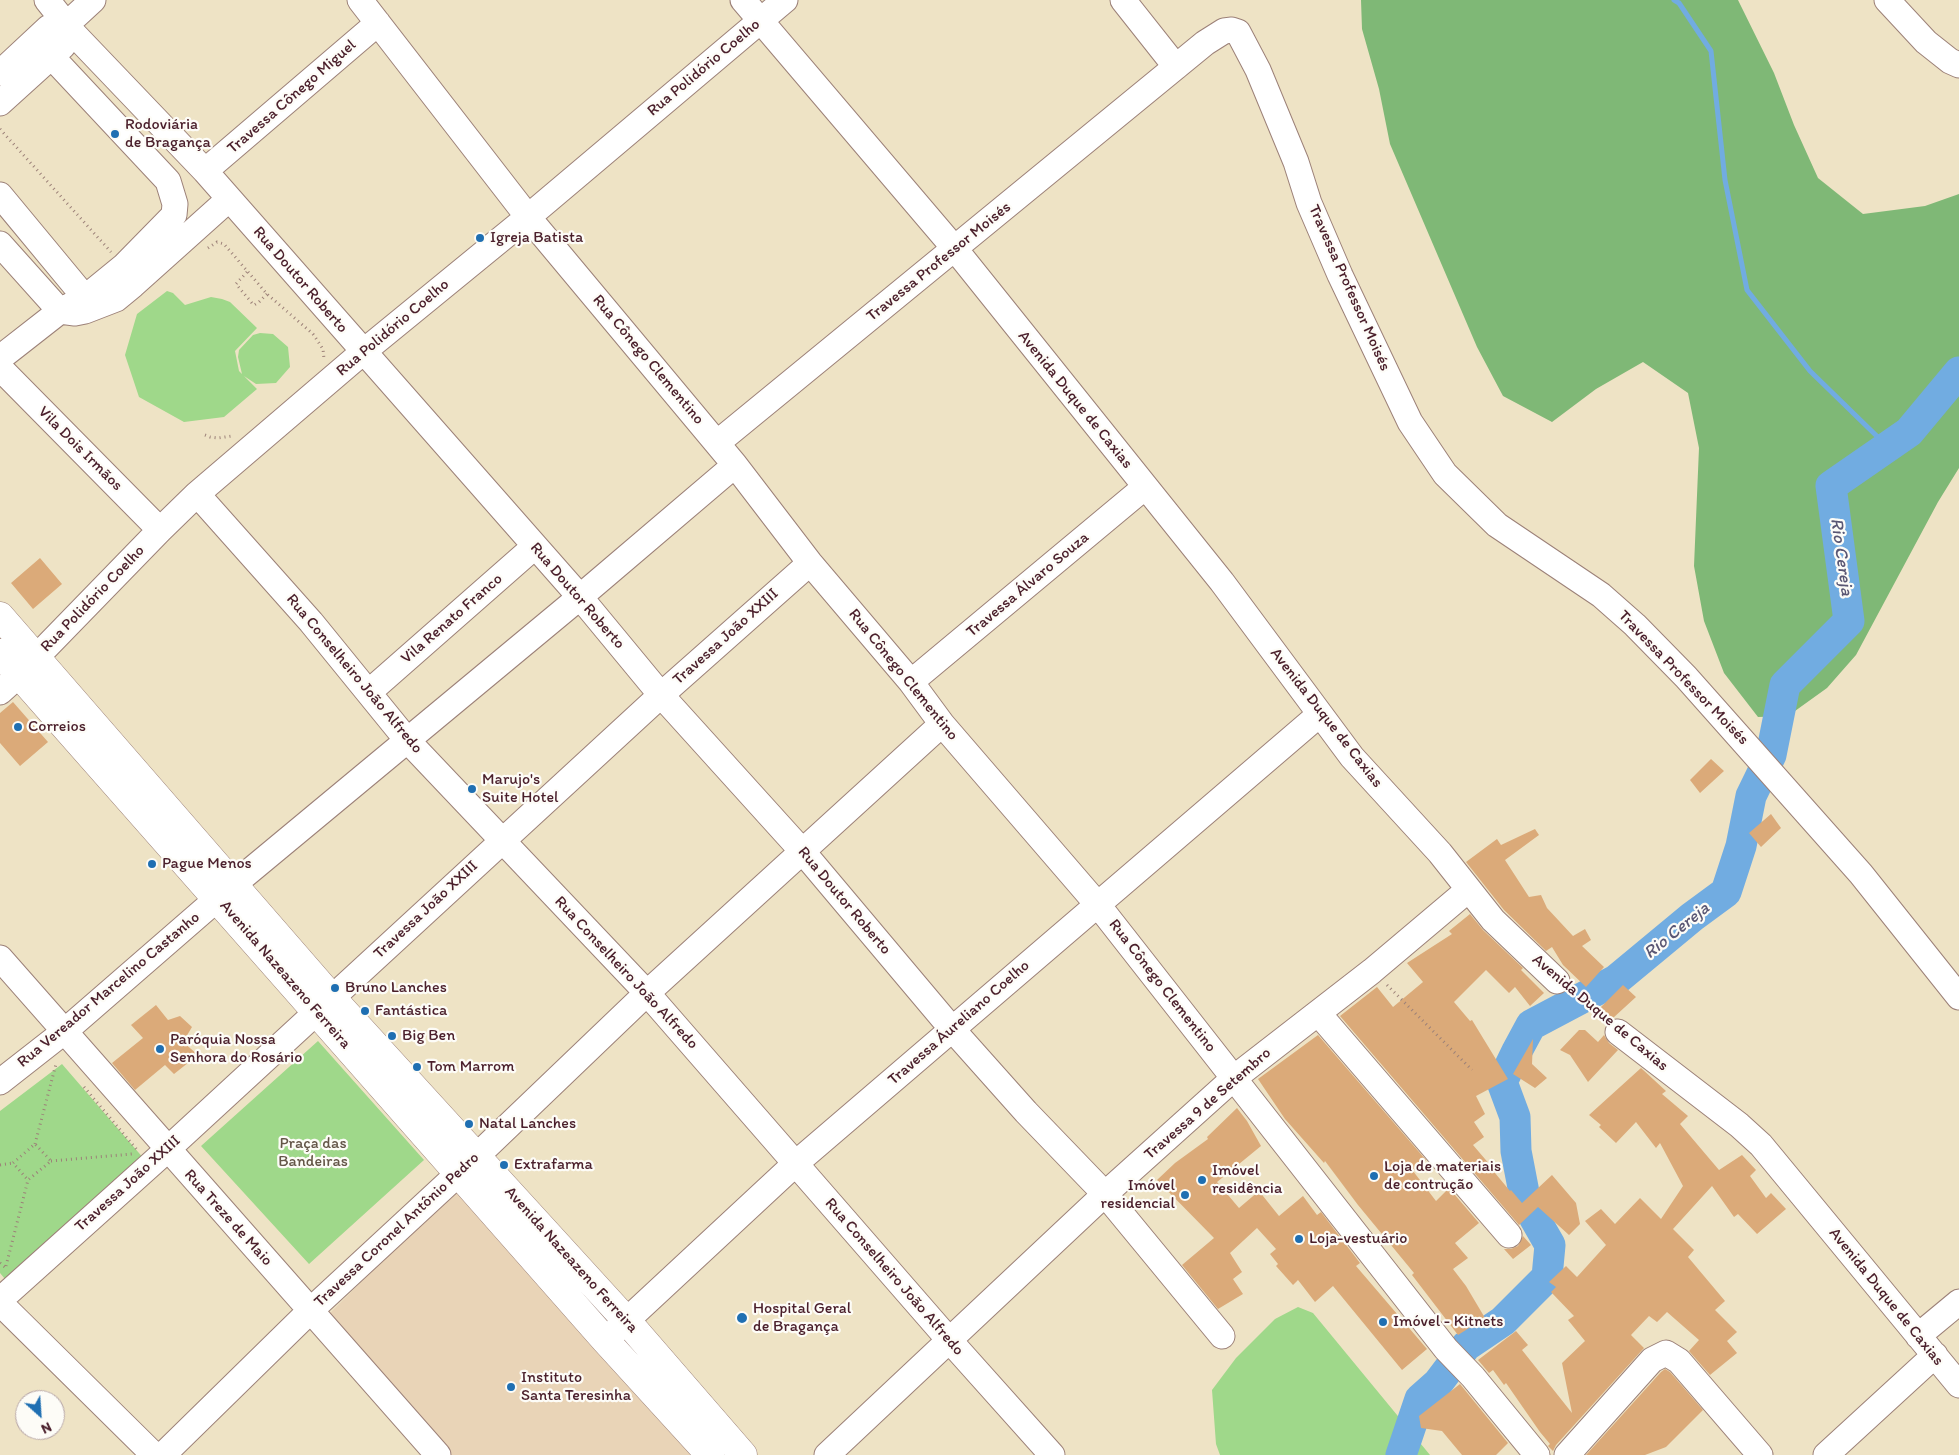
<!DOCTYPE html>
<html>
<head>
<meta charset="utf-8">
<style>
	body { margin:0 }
	#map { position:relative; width:1959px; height:1455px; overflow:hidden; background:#eee3c5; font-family:Itim,sans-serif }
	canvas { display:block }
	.north { position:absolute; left:15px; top:1390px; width:50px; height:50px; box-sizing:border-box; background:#fdfcf7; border:1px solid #b5a4a5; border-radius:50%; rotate:154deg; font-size:14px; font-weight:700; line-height:20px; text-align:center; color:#4a1f2b }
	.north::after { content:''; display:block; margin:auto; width:18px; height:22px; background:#1f6fb2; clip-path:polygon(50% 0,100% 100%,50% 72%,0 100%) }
</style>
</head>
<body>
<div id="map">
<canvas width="1959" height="1455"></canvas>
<div class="north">N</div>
</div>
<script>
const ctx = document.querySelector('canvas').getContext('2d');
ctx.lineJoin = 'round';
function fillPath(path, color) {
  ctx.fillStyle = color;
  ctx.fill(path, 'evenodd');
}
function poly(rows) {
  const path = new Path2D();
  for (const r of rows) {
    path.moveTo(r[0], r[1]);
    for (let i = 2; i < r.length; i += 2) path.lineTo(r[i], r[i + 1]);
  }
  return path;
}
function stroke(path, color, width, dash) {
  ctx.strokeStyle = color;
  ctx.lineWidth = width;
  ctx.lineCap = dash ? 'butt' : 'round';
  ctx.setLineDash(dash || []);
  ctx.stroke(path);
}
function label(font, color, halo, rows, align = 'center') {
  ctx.font = font + ' Itim,sans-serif';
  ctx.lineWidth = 4.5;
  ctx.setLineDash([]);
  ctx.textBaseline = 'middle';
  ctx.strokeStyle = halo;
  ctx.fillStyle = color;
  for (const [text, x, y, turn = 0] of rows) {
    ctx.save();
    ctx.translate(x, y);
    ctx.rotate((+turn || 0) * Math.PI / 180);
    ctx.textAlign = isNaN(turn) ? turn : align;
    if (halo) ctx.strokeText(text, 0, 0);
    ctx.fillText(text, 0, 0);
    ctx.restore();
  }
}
fillPath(poly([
	[457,1187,696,1455,448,1455,324,1319]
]), '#e9d4b7');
fillPath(poly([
	[167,291,173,293,185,305,211,297,222,299,230,302,257,328,235,351,239,371,242,374,238,357,239,350,253,335,260,333,273,334,288,347,290,367,276,383,256,384,244,376,257,389,224,417,184,422,139,397,125,355,137,314],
	[318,1041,424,1160,309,1264,201,1146],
	[62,1064,145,1160,5,1279,0,1273,0,1111],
	[1298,1307,1313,1313,1430,1455,1220,1455,1216,1444,1212,1390,1236,1358,1275,1319]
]), '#9fd88a');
fillPath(poly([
	[1361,0,1738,0,1774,73,1794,125,1818,178,1863,214,1925,206,1959,194,1959,468,1938,502,1856,655,1827,688,1788,716,1758,717,1724,673,1704,621,1694,566,1699,448,1688,393,1643,362,1596,389,1552,422,1503,396,1477,347,1390,144,1379,89,1362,29]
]), '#7fb876');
stroke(poly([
	[1674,0,1679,3,1711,51,1725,180,1747,290,1810,371,1888,447]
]), '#71ace1', 5);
stroke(poly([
	[1401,1455,1420,1399,1438,1383,1466,1346,1503,1321,1547,1277,1550,1245,1526,1203,1516,1151,1515,1117,1502,1082,1517,1051,1531,1025,1616,980,1692,917,1726,892,1741,846,1751,796,1771,755,1785,685,1849,621,1831,486,1909,432,1959,372]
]), '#71ace1', 31);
fillPath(poly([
	[40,558,62,584,33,609,11,583],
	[13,702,48,742,20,766,0,743,0,713],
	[1711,759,1724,771,1700,793,1690,780],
	[1771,814,1781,828,1761,847,1749,833],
	[1535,829,1539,835,1505,860,1529,897,1541,895,1547,908,1573,936,1585,929,1591,940,1582,946,1604,967,1586,987,1563,965,1552,947,1546,951,1504,910,1466,862,1497,839,1501,845],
	[1470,914,1483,930,1523,968,1521,970,1544,993,1530,1006,1515,987,1509,993,1486,970,1454,1002,1470,1021,1472,1020,1508,1079,1476,1096,1485,1114,1474,1122,1484,1137,1473,1145,1491,1166,1490,1167,1510,1191,1511,1190,1522,1203,1552,1175,1576,1203,1580,1224,1569,1235,1538,1207,1519,1225,1340,1016,1377,987,1393,1007,1423,982,1407,963,1452,934,1449,931],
	[1623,985,1636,997,1613,1018,1599,1009],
	[156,1005,168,1020,180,1016,192,1027,183,1042,198,1055,174,1074,165,1065,135,1090,112,1063,143,1038,131,1025],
	[1579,1030,1585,1030,1598,1042,1604,1035,1609,1043,1618,1050,1588,1082,1570,1055,1560,1050],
	[1318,1035,1426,1160,1413,1171,1436,1201,1449,1188,1479,1223,1455,1243,1468,1258,1453,1269,1466,1286,1485,1318,1458,1335,1412,1275,1414,1273,1358,1205,1325,1161,1324,1163,1285,1119,1258,1079],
	[1533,1039,1532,1064,1547,1078,1535,1088,1513,1074],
	[1641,1068,1666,1091,1662,1094,1688,1116,1680,1124,1719,1170,1742,1155,1756,1170,1750,1176,1766,1198,1771,1193,1786,1209,1757,1234,1738,1214,1734,1217,1712,1186,1673,1229,1694,1250,1688,1257,1725,1301,1715,1310,1737,1332,1727,1341,1737,1353,1710,1375,1689,1351,1699,1340,1667,1312,1657,1322,1649,1316,1631,1335,1644,1348,1556,1445,1553,1451,1548,1446,1550,1444,1540,1432,1506,1383,1504,1385,1493,1370,1489,1373,1478,1360,1516,1331,1528,1345,1522,1350,1572,1413,1562,1363,1585,1341,1568,1320,1574,1316,1551,1292,1556,1287,1549,1282,1566,1266,1577,1277,1606,1245,1585,1221,1601,1209,1615,1224,1640,1198,1661,1219,1683,1186,1660,1143,1656,1148,1636,1122,1616,1143,1599,1127,1601,1125,1589,1115],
	[1237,1108,1247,1121,1261,1146,1217,1182,1239,1208,1259,1191,1279,1216,1303,1196,1317,1215,1321,1212,1360,1263,1356,1266,1427,1349,1402,1370,1333,1286,1315,1302,1298,1280,1293,1285,1276,1266,1278,1264,1270,1254,1276,1249,1257,1228,1230,1253,1242,1272,1233,1279,1243,1294,1218,1309,1182,1265,1214,1238,1157,1180,1175,1163,1208,1139,1207,1137],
	[1523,1236,1531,1245,1513,1259,1504,1249,1511,1249,1518,1246],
	[1665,1369,1670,1372,1703,1410,1666,1447,1645,1455,1586,1455,1661,1372],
	[1460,1384,1508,1443,1496,1455,1462,1455,1442,1431,1421,1428,1419,1416]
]), '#dbaa79');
const minor = poly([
	[47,0,74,34,205,171,580,597,661,695,803,852,952,1029,1026,1112,1105,1194,1222,1336],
	[360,0,528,217,735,465,810,563,911,682,942,724,1098,905,1446,1349,1473,1377,1537,1455],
	[743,0,955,249,1222,582,1352,757,1440,853,1493,920,1557,981],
	[1123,0,1176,67],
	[1887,0,1926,42,1950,61,1959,65],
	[67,24,93,0],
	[0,73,48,28],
	[0,103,63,46],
	[205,171,378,23],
	[0,195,82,294,93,300,102,302],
	[0,244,60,311,75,313,85,311,116,299,133,285,229,199],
	[0,358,60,311,86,297,124,266,174,215,175,204,168,181,36,40],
	[0,368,160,530],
	[717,443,1205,43,1224,31,1232,30,1238,32,1258,70,1296,162,1309,203,1340,275,1410,422,1445,474,1497,525,1601,595,1635,625,1686,677,1861,874,1959,997],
	[197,494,311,622,407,740,647,993,950,1341,1052,1455],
	[911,682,1145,487],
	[0,692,19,675,160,530,197,494,363,352,528,217,785,0],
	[369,692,534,547],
	[0,958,438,1455],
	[1318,1013,1509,1235],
	[1618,1032,1739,1125,1761,1145,1959,1385],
	[0,1082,65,1031,233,885,580,597,735,465],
	[0,1300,157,1159,661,695,810,563],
	[0,1303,154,1455],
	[611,1335,795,1164,1320,714],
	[1918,1336,1959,1302],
	[163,1455,311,1310,459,1173,647,993,942,724],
	[827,1455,1105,1194,1234,1078,1372,971,1468,890],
	[1567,1455,1652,1360,1666,1353,1679,1361,1760,1455],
	[1826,1455,1935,1355]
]);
const major = poly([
	[0,616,332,998,626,1320,743,1455],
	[0,653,605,1340,710,1455]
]);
stroke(minor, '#9c8178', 27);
stroke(major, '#9c8178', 29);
stroke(poly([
	[0,129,111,252],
	[208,248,217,242,224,244,267,294,313,334,323,349,324,359],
	[247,272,236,284,252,303,254,305,259,302,267,294],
	[205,435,210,437,218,438,232,436],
	[1387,985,1472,1070],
	[1573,994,1602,1019],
	[84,1087,138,1151],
	[35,1144,56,1064],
	[51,1161,132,1154],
	[0,1165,13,1163],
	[0,1263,6,1268],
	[6,1266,28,1180,51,1161,35,1144,13,1163,28,1180]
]), '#9c8178', 3, [1, 4]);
stroke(minor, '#fff', 25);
stroke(major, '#fff', 28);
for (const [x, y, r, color] of [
	[115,134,5,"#1f6fb2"],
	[480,238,5,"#1f6fb2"],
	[18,727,5,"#1f6fb2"],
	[472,789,5,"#1f6fb2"],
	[152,864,5,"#1f6fb2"],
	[335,988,5,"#1f6fb2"],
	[365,1011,5,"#1f6fb2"],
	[392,1036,5,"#1f6fb2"],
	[160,1049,5,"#1f6fb2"],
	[417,1067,5,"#1f6fb2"],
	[469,1124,5,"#1f6fb2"],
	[504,1165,5,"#1f6fb2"],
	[1374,1176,5,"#1f6fb2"],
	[1202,1180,5,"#1f6fb2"],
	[1185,1195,5,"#1f6fb2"],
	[1299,1239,5,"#1f6fb2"],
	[742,1318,6,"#1f6fb2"],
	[1383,1322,5,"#1f6fb2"],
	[511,1387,5,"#1f6fb2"]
]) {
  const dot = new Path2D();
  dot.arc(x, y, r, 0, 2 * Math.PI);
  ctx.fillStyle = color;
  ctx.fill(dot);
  stroke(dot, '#fdfcf7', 2);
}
label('16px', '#4a1f2b', '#fdfcf7', [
	["Rua Polidório Coelho",704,68,-40],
	["Travessa Cônego Miguel",292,97,-41],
	["Travessa Professor Moisés",939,262,-39],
	["Rua Doutor Roberto",300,280,49],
	["Travessa Professor Moisés",1349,288,66],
	["Rua Polidório Coelho",393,328,-40],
	["Rua Cônego Clementino",648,360,50],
	["Avenida Duque de Caxias",1075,400,51],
	["Vila Dois Irmãos",80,449,45],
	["Travessa Álvaro Souza",1028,585,-40],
	["Rua Doutor Roberto",577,596,49],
	["Rua Polidório Coelho",93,599,-46],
	["Vila Renato Franco",452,619,-41],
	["Travessa João XXIII",726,637,-42],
	["Rua Conselheiro João Alfredo",354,674,50],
	["Rua Cônego Clementino",903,675,51],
	["Travessa Professor Moisés",1683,678,46],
	["Avenida Duque de Caxias",1326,718,52],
	["Rua Doutor Roberto",844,901,50],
	["Travessa João XXIII",426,910,-43],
	["Rua Conselheiro João Alfredo",626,973,47],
	["Avenida Nazeazeno Ferreira",285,975,49],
	["Rua Cônego Clementino",1162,986,52],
	["Rua Vereador Marcelino Castanho",109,990,-40],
	["Avenida Duque de Caxias",1600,1013,40],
	["Travessa Áureliano Coelho",959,1023,-41],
	["Travessa 9 de Setembro",1208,1104,-41],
	["Travessa João XXIII",128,1184,-42],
	["Rua Treze de Maio",228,1218,48],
	["Travessa Coronel Antônio Pedro",397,1230,-43],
	["Avenida Nazeazeno Ferreira",571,1260,48],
	["Rua Conselheiro João Alfredo",894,1277,49],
	["Avenida Duque de Caxias",1886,1297,51]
]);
label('16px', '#4a1f2b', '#fdfcf7', [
	["Rodoviária",125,125],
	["de Bragança",125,143],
	["Igreja Batista",490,238],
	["Correios",28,727],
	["Marujo's",482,780],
	["Suite Hotel",482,798],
	["Pague Menos",162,864],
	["Bruno Lanches",345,988],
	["Fantástica",375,1011],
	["Big Ben",402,1036],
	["Paróquia Nossa",170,1040],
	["Senhora do Rosário",170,1058],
	["Tom Marrom",427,1067],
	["Natal Lanches",479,1124],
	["Extrafarma",514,1165],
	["Loja de materiais",1384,1167],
	["de contrução",1384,1185],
	["Imóvel",1212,1171],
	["residência",1212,1189],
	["Imóvel",1175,1186,"right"],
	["residencial",1175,1204,"right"],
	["Loja-vestuário",1309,1239],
	["Hospital Geral",753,1309],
	["de Bragança",753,1327],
	["Imóvel - Kitnets",1393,1322],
	["Instituto",521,1378],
	["Santa Teresinha",521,1396]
], 'left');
label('16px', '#645648', '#fdfcf7', [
	["Praça das",313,1144],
	["Bandeiras",313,1162]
]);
label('italic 18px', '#5a5774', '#fdfcf7', [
	["Rio Cereja",1841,557,82],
	["Rio Cereja",1677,931,-39]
]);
</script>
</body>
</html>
